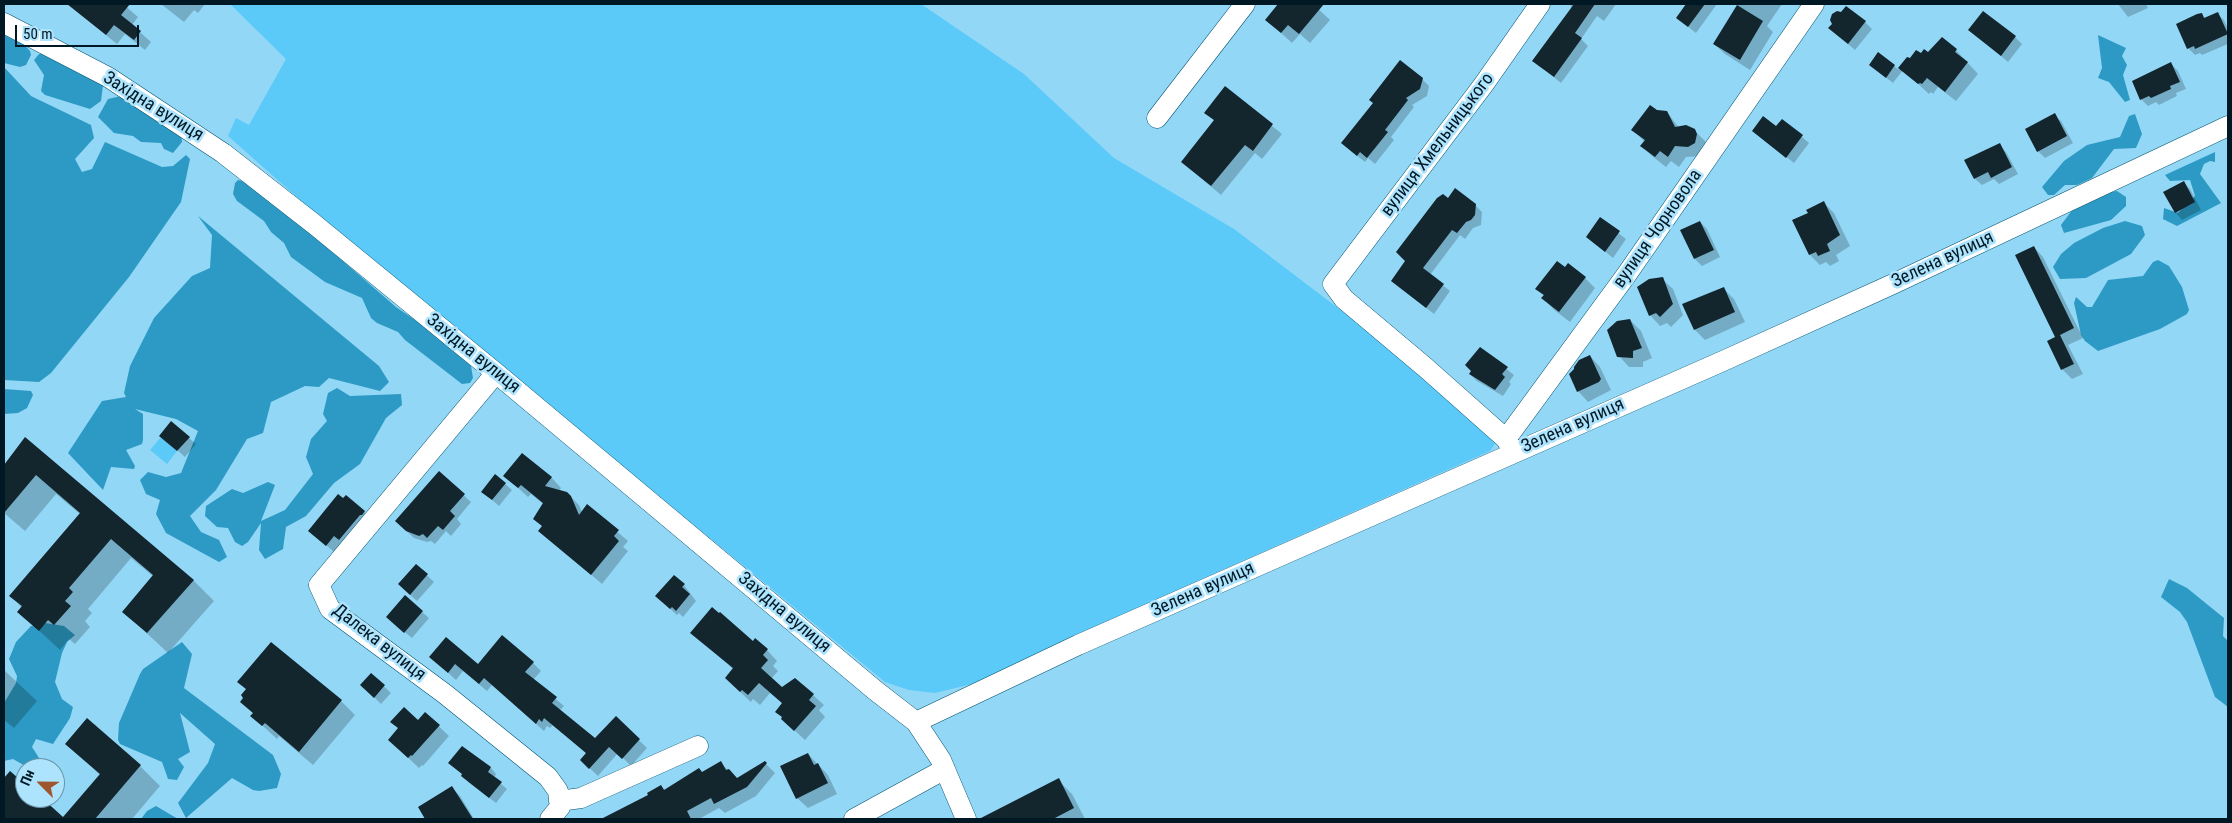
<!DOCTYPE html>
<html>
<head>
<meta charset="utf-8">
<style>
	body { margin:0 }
	#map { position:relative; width:2232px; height:823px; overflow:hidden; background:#93d7f7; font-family:"Roboto Condensed",sans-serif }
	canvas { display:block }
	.frame { position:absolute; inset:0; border:5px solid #001823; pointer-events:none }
	.north { position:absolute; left:15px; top:758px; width:50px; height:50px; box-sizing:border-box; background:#ade3fc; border:1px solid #6892a5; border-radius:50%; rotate:293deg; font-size:14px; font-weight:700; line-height:20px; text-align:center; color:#001823 }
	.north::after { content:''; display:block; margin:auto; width:18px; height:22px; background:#9d562d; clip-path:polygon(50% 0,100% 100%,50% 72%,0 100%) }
	.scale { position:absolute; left:15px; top:25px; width:124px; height:22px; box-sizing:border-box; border:2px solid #001823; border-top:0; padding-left:6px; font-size:15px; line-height:18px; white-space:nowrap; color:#001823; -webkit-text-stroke:4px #ade3fc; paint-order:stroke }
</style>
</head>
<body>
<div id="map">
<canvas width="2232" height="823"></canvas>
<div class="frame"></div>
<div class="north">Пн</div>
<div class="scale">50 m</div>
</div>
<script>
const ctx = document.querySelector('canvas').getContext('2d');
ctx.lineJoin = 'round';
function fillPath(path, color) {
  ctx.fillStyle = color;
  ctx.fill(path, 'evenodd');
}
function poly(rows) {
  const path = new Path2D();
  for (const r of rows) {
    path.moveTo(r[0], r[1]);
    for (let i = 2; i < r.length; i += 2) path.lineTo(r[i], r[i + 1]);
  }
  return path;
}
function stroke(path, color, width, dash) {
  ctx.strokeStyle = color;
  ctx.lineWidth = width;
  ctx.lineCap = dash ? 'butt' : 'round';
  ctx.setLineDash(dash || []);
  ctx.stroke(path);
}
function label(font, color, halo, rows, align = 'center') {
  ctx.font = font + ' "Roboto Condensed",sans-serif';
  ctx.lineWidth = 5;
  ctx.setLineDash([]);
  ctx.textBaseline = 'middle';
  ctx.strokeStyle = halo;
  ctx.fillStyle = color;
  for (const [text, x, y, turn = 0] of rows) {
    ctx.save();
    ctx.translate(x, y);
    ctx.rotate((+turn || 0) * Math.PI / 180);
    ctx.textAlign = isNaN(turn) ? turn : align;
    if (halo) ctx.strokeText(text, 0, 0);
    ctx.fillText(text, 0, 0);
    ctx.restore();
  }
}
fillPath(poly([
	[230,4,921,4,1024,74,1114,158,1234,229,1355,321,1498,439,1490,451,1073,636,976,683,935,693,909,690,885,682,316,214,228,136,236,118,249,125,286,59],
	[161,437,177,451,167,464,150,450]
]), '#5bcaf9');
fillPath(poly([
	[4,28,17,37,30,51,31,55,26,65,20,67,4,63],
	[2098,35,2126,48,2122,56,2127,65,2123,75,2130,100,2125,102,2109,82,2098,78,2102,68],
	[47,53,103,85,101,101,90,109,45,95,41,91,44,75,34,60,39,54],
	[4,67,31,96,91,125,94,138,75,159,82,172,92,169,105,142,162,167,173,166,186,155,190,159,181,202,129,277,51,373,39,382,4,380],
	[121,96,181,132,182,142,173,153,164,149,161,143,141,142,133,136,114,133,98,117,108,99],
	[2135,114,2142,134,2136,148,2114,149,2092,178,2077,185,2065,185,2054,195,2048,195,2042,187,2064,161,2087,145,2120,137,2129,116],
	[2215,152,2215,162,2210,161,2204,164,2200,174,2221,203,2177,226,2163,219,2164,208,2178,213,2195,196,2190,180,2170,181,2165,175],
	[238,180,246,182,307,230,396,307,462,352,470,360,473,378,470,383,462,384,405,340,398,332,377,323,371,318,362,298,325,282,291,257,284,243,271,232,264,221,237,201,233,194,235,183],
	[2117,191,2126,197,2126,206,2111,220,2064,233,2061,225,2082,197],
	[198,216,379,366,389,382,380,391,329,378,319,387,305,386,271,402,263,433,247,439,216,490,190,516,201,532,219,540,227,557,219,562,166,533,156,514,160,500,146,494,140,480,148,472,166,477,181,473,198,431,176,419,135,409,143,414,143,440,142,444,126,450,135,466,134,469,111,467,103,490,68,453,102,401,126,397,124,393,130,366,154,318,192,276,210,268,212,235],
	[2125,221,2142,226,2145,235,2131,254,2086,278,2060,279,2053,267,2061,254,2074,243,2103,228],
	[2158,260,2169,266,2182,287,2189,310,2187,314,2160,329,2098,351,2085,341,2081,335,2074,303,2076,297,2087,307,2092,307,2108,280,2143,276,2153,262],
	[337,388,350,396,401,394,402,405,386,418,360,464,334,483,306,516,286,527,283,549,265,559,259,550,261,523,248,542,242,546,235,542,228,528,217,527,205,516,206,506,232,489,243,493,268,482,275,485,261,521,285,510,313,474,306,457,311,439,327,421,323,414,328,393],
	[4,389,31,391,33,395,27,408,18,413,4,414],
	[2169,579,2187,588,2224,618,2223,636,2228,641,2228,707,2215,697,2187,622,2180,612,2161,597],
	[45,623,64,626,75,635,67,642,62,653,55,682,62,699,73,707,70,718,53,744,36,739,32,747,41,761,33,768,29,768,13,759,4,761,4,703,16,683,17,676,9,659,16,642,31,626],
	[182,642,192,654,184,688,273,755,281,774,277,788,259,791,253,790,232,778,186,818,178,803,208,763,215,744,180,713,190,752,178,759,184,767,177,780,168,779,162,762,120,744,118,740,119,723,140,674,143,669],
	[156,806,178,819,141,819,147,811]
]), '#2c9ac4');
fillPath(poly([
	[68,4,123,4,138,17,132,25,151,42,145,50,125,34,117,44],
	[161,4,205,4,198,13,194,10,184,22],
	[1280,4,1284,4,1288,7,1291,4,1313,4,1330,20,1310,43,1300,34,1292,43,1267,20],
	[1570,4,1616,4,1604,21,1597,16,1581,39,1588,46,1561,83,1534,61,1572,9],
	[1688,4,1717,4,1696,33,1677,18],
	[1739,4,1782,4,1767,26,1773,32,1750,70,1725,54,1714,44],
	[2118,4,2146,4,2148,8,2128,17],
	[2217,14,2224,20,2228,29,2228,44,2202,55,2200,53,2195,55,2188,48,2202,15,2206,19],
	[1865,22,1872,29,1855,50,1837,35],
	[1970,30,2015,37,2022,44,2008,62],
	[1956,50,1978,74,1956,101,1938,87,1933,94,1931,92,1929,94,1903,70,1893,83,1870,65,1894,66,1899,70,1908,58,1910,60,1928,54],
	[2171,64,2178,71,2186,89,2176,93,2177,96,2159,105,2156,102,2148,106,2141,99],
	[1422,79,1429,86,1427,96,1412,105,1414,107,1391,137,1394,140,1375,164,1368,158,1365,162,1350,150],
	[1225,88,1282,134,1262,159,1255,153,1221,195,1182,162,1215,121,1206,113],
	[1656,112,1667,112,1679,128,1694,130,1705,141,1707,150,1702,156,1686,157,1679,167,1671,161,1666,167,1652,156,1642,146,1645,142,1633,130],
	[2054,115,2061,121,2073,143,2045,158,2038,151],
	[1782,120,1809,143,1794,163,1753,131,1776,128],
	[1999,145,2006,152,2018,174,1999,184,1994,179,1982,185,1975,179],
	[2183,182,2190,189,2201,210,2182,220,2176,213,2164,192],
	[1448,199,1475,205,1482,212,1481,225,1473,228,1465,239,1460,235,1430,275,1450,291,1434,314,1392,281],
	[1824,203,1834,213,1850,246,1836,255,1839,261,1830,266,1826,262,1820,265,1810,255,1794,220,1810,213],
	[1600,219,1626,239,1613,258,1587,237],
	[1700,222,1707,229,1720,257,1702,266,1695,259,1682,231],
	[2034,247,2043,257,2083,338,2068,345,2083,374,2072,379,2062,369,2057,338],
	[1565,269,1585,278,1595,288,1570,322,1553,309,1543,298,1544,296,1537,289],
	[1662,279,1673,289,1683,315,1671,327,1667,323,1660,326,1650,315],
	[1723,288,1734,299,1745,322,1705,340,1695,330],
	[1630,320,1641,331,1652,358,1643,362,1643,367,1629,367,1619,356],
	[1481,349,1514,375,1509,382,1511,384,1503,396,1477,381,1470,374],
	[1590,356,1600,367,1611,390,1588,402,1578,391],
	[26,438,194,581,214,601,168,653,124,612,154,577,131,558,88,609,92,613,85,621,90,627,75,644,69,639,60,650,19,612,22,608,11,596,80,514,56,494,25,531,4,513,4,465],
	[189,438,196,444,185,457,168,442],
	[522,454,552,478,561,488,558,492,569,495,579,505,582,512,587,506,628,541,623,547,628,551,602,584,540,531,543,527,536,514,543,504,531,494,528,497,505,476],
	[439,473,471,502,457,519,461,524,451,536,446,531,435,544,431,541,427,542,414,538,403,528],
	[505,484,512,490,499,506,483,492],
	[346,496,371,518,334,552,317,537],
	[416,565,434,582,417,601,406,591],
	[684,585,696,601,683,617,679,613,677,615,656,596],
	[422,612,429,618,412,638,395,624],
	[692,633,753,643,767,650,777,661,773,666,778,671,771,679,782,689,813,695,824,705,819,710,825,717,805,740,782,719,783,704,770,693,760,705,753,699,751,702,737,689,733,669],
	[431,657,478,666,533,663,541,671,533,680,564,706,559,711,595,740,616,718,647,748,631,766,618,753,598,776,581,760,587,754,553,725,550,728,547,726,544,731,492,685,487,691,463,671,456,680],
	[4,670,37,701,14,728,4,720],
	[371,674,391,693,381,704,369,692],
	[239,682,341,701,355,715,313,765,279,736,277,739,252,716,254,714,241,702,247,690],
	[426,714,449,736,423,766,422,765,419,768,400,750],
	[67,744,140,766,160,786,132,819,4,819,4,780,10,773,25,785,25,798,40,798,63,818,100,775],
	[462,748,491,768,496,774,494,778,507,789,496,803,468,782],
	[808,754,828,775,837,794,808,808,797,798],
	[721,763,737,779,765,763,775,773,756,796,725,813,719,808,699,819,605,819,650,795,661,786,665,790],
	[1058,780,1072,794,1085,819,1000,819,996,812],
	[452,788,460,796,474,819,427,819,420,808]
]), '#0003');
fillPath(poly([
	[67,4,130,4,121,15,141,31,134,40,114,25,106,35],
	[1278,4,1324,4,1299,34,1288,25,1281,33,1265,20],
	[1574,4,1595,4,1575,33,1582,38,1554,77,1532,61],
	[1686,4,1705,4,1688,27,1676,18],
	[1737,5,1763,21,1740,60,1713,44],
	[1846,6,1866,21,1848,44,1828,28,1832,24,1830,20,1832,14,1837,11,1841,12],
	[1983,11,2016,36,2001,56,1968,30],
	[2218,12,2228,34,2195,49,2194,46,2187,49,2176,24,2197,14,2202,13,2204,18],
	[1942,37,1957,49,1955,52,1968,62,1945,92,1927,78,1922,84,1920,83,1918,84,1898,68,1907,57,1910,58,1916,50,1921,53,1924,49,1928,52],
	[1878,52,1895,65,1886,78,1869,65],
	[1400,60,1423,78,1420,89,1406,98,1408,100,1385,130,1388,132,1367,158,1360,152,1357,156,1341,143,1373,103,1369,100],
	[2171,62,2180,82,2170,86,2171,89,2151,98,2149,96,2140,100,2132,81],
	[1225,86,1273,124,1253,151,1245,145,1211,186,1181,162,1214,120,1204,113],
	[1650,105,1657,110,1667,111,1675,127,1686,125,1695,129,1697,134,1695,143,1688,147,1675,146,1668,157,1660,151,1655,157,1640,146,1645,140,1631,130],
	[2055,113,2067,136,2037,152,2025,129],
	[1763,116,1776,126,1782,119,1803,135,1786,158,1752,131],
	[2000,143,2012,167,1991,178,1988,172,1974,179,1964,160],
	[2184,181,2195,202,2175,213,2163,192],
	[1455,188,1476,204,1475,215,1471,220,1466,222,1457,233,1452,230,1423,268,1444,284,1426,308,1391,281,1405,261,1396,252,1437,198,1443,194,1448,198],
	[1824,201,1840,235,1827,244,1830,251,1818,256,1816,252,1809,255,1792,220,1808,213,1806,210],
	[1600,217,1620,231,1605,252,1586,237],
	[1700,221,1714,250,1694,259,1680,230],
	[2034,246,2074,328,2060,335,2074,364,2061,370,2047,341,2055,337,2015,255],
	[1557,261,1565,267,1568,263,1586,277,1559,312,1541,298,1544,295,1535,289],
	[1663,277,1673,304,1660,317,1656,313,1649,316,1637,287,1649,279],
	[1724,287,1735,312,1694,330,1682,304],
	[1630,319,1642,348,1633,351,1633,358,1617,357,1607,330,1617,321],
	[1480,347,1508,367,1502,374,1505,377,1495,390,1469,374,1471,371,1465,365],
	[1590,355,1601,379,1599,382,1577,392,1569,374,1574,369,1574,367,1579,360],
	[171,421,190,437,177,451,159,436],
	[25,437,194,580,147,633,122,612,153,575,111,539,69,588,73,592,65,601,71,606,54,625,48,620,39,631,17,612,22,606,9,596,80,513,36,475,4,513,4,465],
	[522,453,552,477,545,486,567,492,571,496,579,515,587,504,619,530,614,536,619,541,591,575,538,531,542,526,533,519,543,503,521,485,518,488,503,476],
	[439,471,465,494,450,511,455,516,443,530,438,526,427,538,423,534,419,536,406,531,395,521],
	[495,474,506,483,492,500,481,492],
	[338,494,343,498,346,495,365,511,362,515,360,515,339,540,334,536,326,546,308,531],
	[416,564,428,574,410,595,398,584],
	[674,575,685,584,682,587,690,594,676,611,672,607,670,609,655,596],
	[405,595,423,611,404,633,386,617],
	[712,607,719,613,720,612,753,641,755,638,768,649,763,655,768,660,761,668,782,687,795,678,814,694,809,700,816,706,794,731,781,719,782,717,775,712,782,703,759,683,748,695,742,690,740,692,725,678,733,668,690,633],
	[502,635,534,662,525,672,557,697,552,703,595,738,616,716,640,739,622,759,609,747,589,769,580,760,586,753,544,718,542,722,539,719,536,724,484,678,479,684,455,664,448,673,429,657,446,637,478,664],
	[271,642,342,700,299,752,265,723,262,726,250,716,253,713,240,702,243,698,241,695,246,689,237,682],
	[371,673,385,685,374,698,360,685],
	[404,707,418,720,425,712,440,725,412,756,411,755,408,758,388,740,398,728,390,722],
	[87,718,141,765,95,819,4,819,4,778,10,771,25,784,25,798,42,798,63,817,100,774,65,744],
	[462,746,491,767,488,772,502,782,489,798,461,776,462,774,448,763],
	[808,753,814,765,818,763,828,783,796,799,780,766],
	[721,761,726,770,729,769,737,778,765,761,767,763,747,787,714,804,711,798,687,811,691,819,601,819,648,795,647,793,661,785,664,790,699,768,702,772],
	[1059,778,1074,808,1053,819,979,819],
	[452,786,473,819,425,819,418,807]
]), '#13252d');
const minor = poly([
	[4,23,108,77,223,153,314,224,496,373,876,691,916,722,941,760,966,819],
	[1157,118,1245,4],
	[496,373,319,585,330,609,445,694,548,777,558,791,560,807,550,819],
	[1506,439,1426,368,1344,299,1333,284,1484,84,1540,4],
	[1512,450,1506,439,1627,274,1814,4],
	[916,722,1078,645,1723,361,1893,284,2228,126],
	[559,801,581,798,698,746],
	[854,819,945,769]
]);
stroke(minor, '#00526e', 21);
stroke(minor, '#fff', 20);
label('18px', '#001823', '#ade3fc', [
	["Західна вулиця",153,107,32],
	["вулиця Хмельницького",1438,145,-53],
	["вулиця Чорновола",1658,229,-55],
	["Зелена вулиця",1943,260,-25],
	["Західна вулиця",473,354,39],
	["Зелена вулиця",1573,426,-24],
	["Зелена вулиця",1203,590,-24],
	["Західна вулиця",784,613,40],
	["Далека вулиця",379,643,38]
]);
</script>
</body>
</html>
